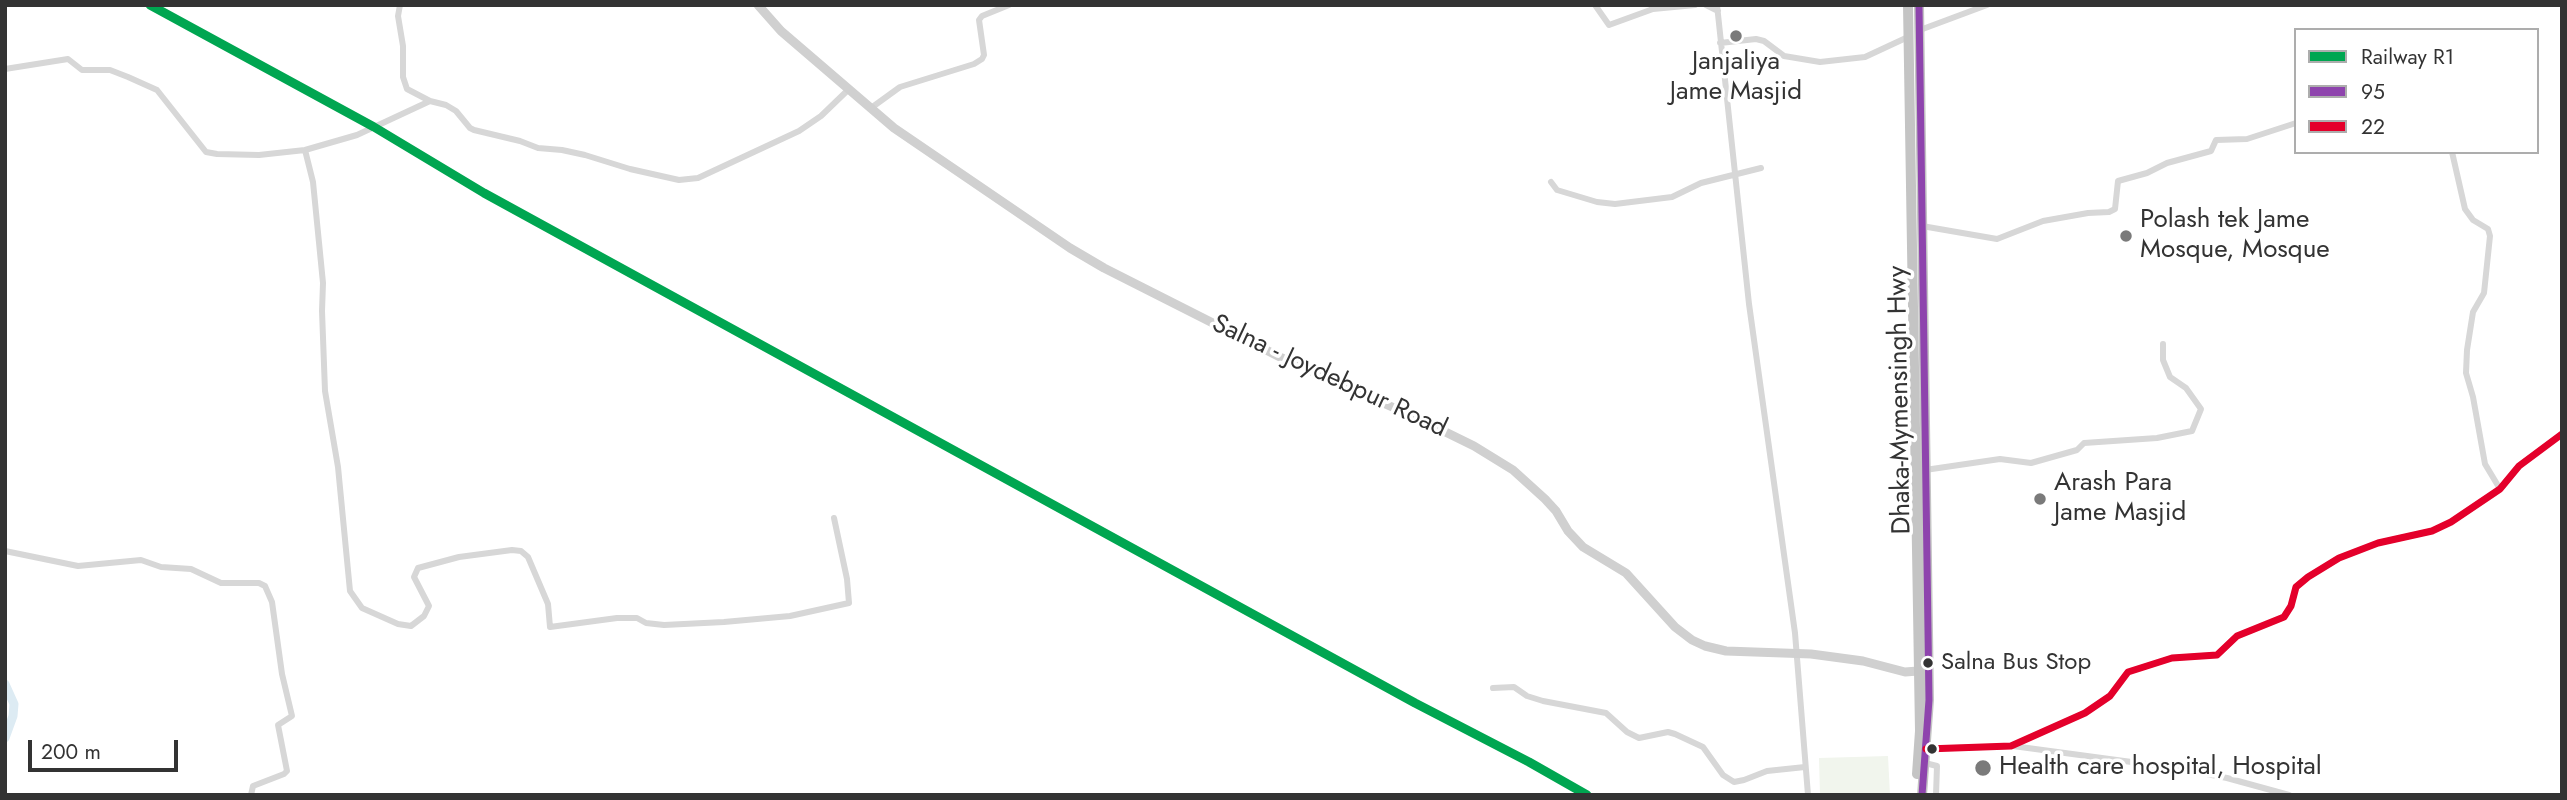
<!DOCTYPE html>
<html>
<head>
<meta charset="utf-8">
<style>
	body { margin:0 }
	#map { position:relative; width:2567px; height:800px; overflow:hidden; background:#fff; font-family:Jost,sans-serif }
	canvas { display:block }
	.frame { position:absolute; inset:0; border:7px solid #333; pointer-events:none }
	.legend { position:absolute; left:2294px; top:28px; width:245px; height:126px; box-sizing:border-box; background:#fff; border:2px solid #adadad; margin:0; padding:9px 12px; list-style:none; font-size:21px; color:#333 }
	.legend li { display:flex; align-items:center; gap:14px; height:35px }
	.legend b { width:35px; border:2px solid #adadad }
	.scale { position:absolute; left:28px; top:740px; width:150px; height:32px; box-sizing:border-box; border:4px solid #333; border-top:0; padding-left:9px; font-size:21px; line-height:24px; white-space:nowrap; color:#333; -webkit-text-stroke:5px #fff; paint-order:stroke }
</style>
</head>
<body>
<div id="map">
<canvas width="2567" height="800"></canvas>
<div class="frame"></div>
<ul class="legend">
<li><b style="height:9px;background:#00a651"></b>Railway R1</li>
<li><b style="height:9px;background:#8e44ad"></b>95</li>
<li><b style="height:9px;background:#e4002b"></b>22</li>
</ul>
<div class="scale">200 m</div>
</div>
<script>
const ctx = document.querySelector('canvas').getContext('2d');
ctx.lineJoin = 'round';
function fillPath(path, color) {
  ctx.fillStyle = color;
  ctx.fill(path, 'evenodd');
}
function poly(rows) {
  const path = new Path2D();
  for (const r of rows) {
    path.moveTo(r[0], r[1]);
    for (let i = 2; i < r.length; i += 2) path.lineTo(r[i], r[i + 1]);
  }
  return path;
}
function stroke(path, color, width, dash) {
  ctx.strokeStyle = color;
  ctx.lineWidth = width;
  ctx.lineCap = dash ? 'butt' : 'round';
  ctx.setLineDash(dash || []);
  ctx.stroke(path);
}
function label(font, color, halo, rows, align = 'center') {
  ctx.font = font + ' Jost,sans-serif';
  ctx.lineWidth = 7;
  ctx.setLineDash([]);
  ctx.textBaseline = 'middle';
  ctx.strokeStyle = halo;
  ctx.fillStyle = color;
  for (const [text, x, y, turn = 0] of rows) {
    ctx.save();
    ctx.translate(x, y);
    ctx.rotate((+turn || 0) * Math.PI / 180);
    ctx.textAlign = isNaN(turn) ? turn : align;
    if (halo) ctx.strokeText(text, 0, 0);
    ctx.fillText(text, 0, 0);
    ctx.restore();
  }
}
fillPath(poly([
	[1888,756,1890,795,1820,795,1819,758]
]), '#f1f5ed');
stroke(poly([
	[5,684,14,704,13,716,5,738]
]), '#ddebf3', 9);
stroke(poly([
	[400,5,398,16,403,46,403,77,407,89,430,101,446,105,456,111,470,128,474,130,520,141,538,148,562,150,585,155,630,169,679,180,698,178,799,131,821,116,849,89],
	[1595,5,1609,25,1653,9],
	[1651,5,1653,9,1695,5],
	[1706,5,1718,11],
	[1717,5,1749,304,1795,633,1808,795],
	[1920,30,1987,5],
	[1720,43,1756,39,1764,41,1784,56,1820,62,1865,57,1908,37],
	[5,69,68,59,82,70,110,70,128,77,157,90,206,152,217,154,259,155,305,150,357,135,430,101],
	[871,108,900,87,974,64,982,59,984,55,979,20,982,16,1009,5],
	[305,150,313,182,323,283,322,311,325,391,338,467,350,591,362,608,398,624,411,626,424,616,429,606,414,577,418,568,459,557,512,550,521,551,528,557,548,604,550,627,617,618,637,618,646,623,664,625,724,622,790,616,849,603,847,579,834,518],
	[2452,152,2465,209,2473,220,2488,229,2490,236,2484,293,2473,312,2467,350,2466,373,2473,397,2485,464,2500,489],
	[1551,182,1557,190,1597,202,1615,204,1672,197,1701,183,1761,168],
	[1922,226,1997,239,2043,221,2088,213,2109,212,2115,209,2118,181,2147,173,2167,163,2211,151,2216,140,2247,139,2296,123],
	[1925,470,2000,459,2031,463,2077,450,2084,443,2157,438,2192,431,2201,409,2186,388,2170,377,2163,360,2163,344],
	[5,551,78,566,141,560,161,567,191,569,221,583,259,583,265,586,272,602,282,674,292,716,278,725,287,771,284,774,253,786,251,795],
	[1493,688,1514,687,1527,696,1543,701,1606,713,1627,732,1639,738,1668,732,1675,734,1703,747,1723,775,1734,782,1744,780,1767,771,1805,767],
	[2013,746,2176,768,2227,778,2289,795],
	[1926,749,2011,746,2085,713,2110,696,2128,672,2172,658,2217,655,2237,636,2284,617,2291,606,2296,587,2308,577,2339,558,2378,543,2432,531,2451,522,2500,489,2519,466,2562,434],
	[1925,763,1937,766,1936,795]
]), '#d7d7d7', 6);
stroke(poly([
	[758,5,781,31,894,128,1070,248,1104,268,1280,357,1419,419,1474,446,1513,470,1545,499,1556,511,1568,531,1583,547,1626,573,1675,627,1692,640,1705,646,1726,651,1811,654,1863,661,1905,672,1918,671]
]), '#d0d0d0', 9);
stroke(poly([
	[1908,5,1920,731,1917,774],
	[1919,5,1929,700,1922,795]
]), '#c4c4c4', 10);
stroke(poly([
	[1919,5,1929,700,1922,795]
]), '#8e44ad', 7);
stroke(poly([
	[1926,749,2011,746,2085,713,2110,696,2128,672,2172,658,2217,655,2237,636,2284,617,2291,606,2296,587,2308,577,2339,558,2378,543,2432,531,2451,522,2500,489,2519,466,2562,434]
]), '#e4002b', 7);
stroke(poly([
	[150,5,374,127,484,193,1415,703,1529,762,1587,795]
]), '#00a651', 9);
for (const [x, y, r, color] of [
	[1736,36,7,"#7a7a7a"],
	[2126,236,7,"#7a7a7a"],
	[2040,499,7,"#7a7a7a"],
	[1928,663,6,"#333"],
	[1932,749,6,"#333"],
	[1983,768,9,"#7a7a7a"]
]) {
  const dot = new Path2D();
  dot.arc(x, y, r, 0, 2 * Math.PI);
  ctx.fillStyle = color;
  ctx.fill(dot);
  stroke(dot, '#fff', 2.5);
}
label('24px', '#333', '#fff', [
	["Salna Bus Stop",1941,663]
], 'left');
label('26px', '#333', '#fff', [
	["Janjaliya",1736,63,"center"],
	["Jame Masjid",1736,93,"center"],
	["Polash tek Jame",2140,221],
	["Mosque, Mosque",2140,251],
	["Arash Para",2054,484],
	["Jame Masjid",2054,514],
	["Health care hospital, Hospital",1999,768]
], 'left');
label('26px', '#333', '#fff', [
	["Salna - Joydebpur Road",1329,377,25],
	["Dhaka-Mymensingh Hwy",1901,400,-91]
]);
</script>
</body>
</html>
